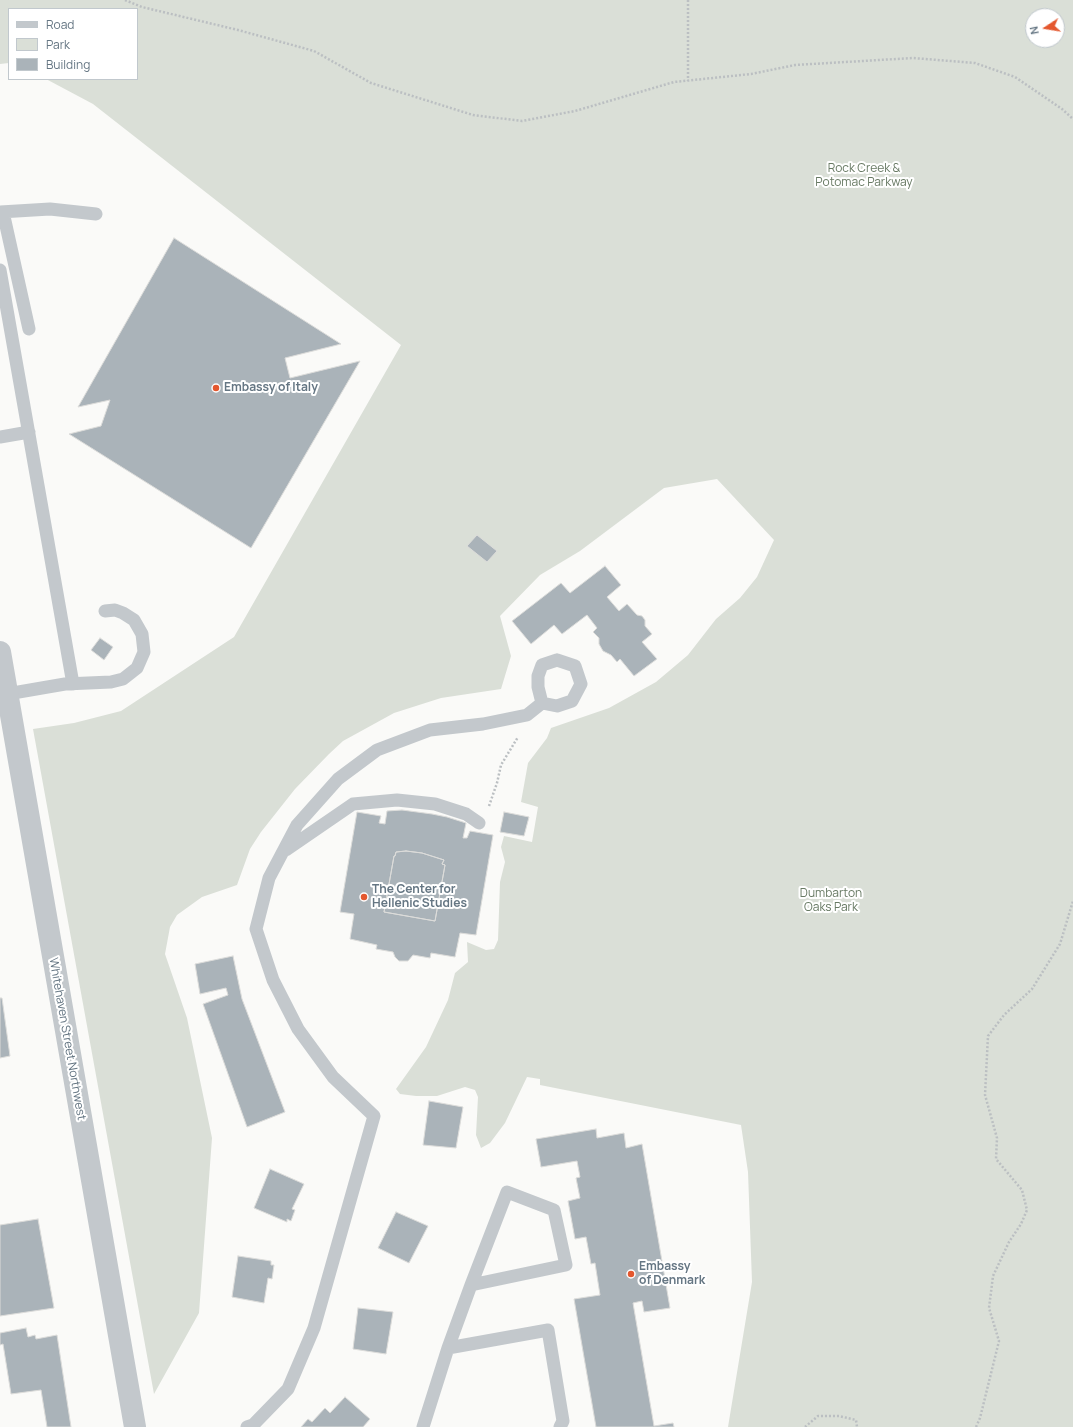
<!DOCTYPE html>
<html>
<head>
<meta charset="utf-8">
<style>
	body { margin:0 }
	#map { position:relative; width:1073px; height:1427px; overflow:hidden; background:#fafaf8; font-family:Manrope,sans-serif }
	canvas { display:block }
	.legend { position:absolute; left:8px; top:8px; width:130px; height:72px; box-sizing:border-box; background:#fff; border:1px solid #c1c8cd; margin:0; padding:5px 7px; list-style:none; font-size:12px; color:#657683 }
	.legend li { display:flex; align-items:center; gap:8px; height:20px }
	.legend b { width:20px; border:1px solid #c1c8cd }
	.north { position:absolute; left:1025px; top:8px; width:40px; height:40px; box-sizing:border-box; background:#fff; border:1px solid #c1c8cd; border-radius:50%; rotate:258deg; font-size:11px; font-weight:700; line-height:16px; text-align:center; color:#657683 }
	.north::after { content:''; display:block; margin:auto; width:14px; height:18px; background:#e4572e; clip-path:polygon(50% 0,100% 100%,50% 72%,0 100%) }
</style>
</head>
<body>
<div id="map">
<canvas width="1073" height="1427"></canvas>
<ul class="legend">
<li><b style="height:5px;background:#c3c8cc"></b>Road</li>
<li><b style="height:11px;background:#dadfd7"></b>Park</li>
<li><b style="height:11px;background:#aab3b9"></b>Building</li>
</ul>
<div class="north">N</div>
</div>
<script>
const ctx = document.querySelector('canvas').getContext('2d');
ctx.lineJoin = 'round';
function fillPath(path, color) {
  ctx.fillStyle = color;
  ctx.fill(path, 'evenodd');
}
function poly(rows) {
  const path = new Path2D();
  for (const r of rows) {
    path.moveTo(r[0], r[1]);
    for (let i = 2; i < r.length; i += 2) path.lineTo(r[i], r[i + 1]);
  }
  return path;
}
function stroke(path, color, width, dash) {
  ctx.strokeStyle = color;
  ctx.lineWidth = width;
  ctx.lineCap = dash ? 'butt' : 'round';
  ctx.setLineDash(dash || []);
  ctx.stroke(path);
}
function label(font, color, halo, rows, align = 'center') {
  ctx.font = font + ' Manrope,sans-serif';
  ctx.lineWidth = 4;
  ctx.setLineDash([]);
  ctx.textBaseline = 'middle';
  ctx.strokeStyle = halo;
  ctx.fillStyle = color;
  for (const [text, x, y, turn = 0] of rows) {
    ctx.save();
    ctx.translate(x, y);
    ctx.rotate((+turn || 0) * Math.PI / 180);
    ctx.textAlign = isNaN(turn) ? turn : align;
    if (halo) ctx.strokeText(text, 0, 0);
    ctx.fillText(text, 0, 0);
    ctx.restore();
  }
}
fillPath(poly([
	[0,0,1073,0,1073,1427,728,1427,752,1282,748,1172,741,1125,540,1085,540,1079,527,1077,505,1123,490,1143,481,1148,476,1135,478,1097,475,1090,465,1087,437,1096,416,1096,400,1094,396,1089,426,1047,448,1000,455,973,468,962,467,942,486,950,494,949,498,940,500,882,505,862,501,847,504,836,532,842,538,807,521,802,528,763,547,738,551,728,609,708,656,682,688,655,716,619,740,598,757,577,774,540,717,479,664,488,580,551,540,575,500,616,511,656,501,689,441,698,394,713,343,741,329,754,295,789,261,832,250,849,237,885,202,897,177,915,170,927,165,954,187,1018,212,1138,199,1313,154,1394,33,729,74,723,121,711,234,637,401,345,93,104,46,79,137,79,137,9,9,9,9,63,0,64],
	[1033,16,1057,16,1057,40,1033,40]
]), '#dadfd7');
const building = poly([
	[174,238,341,344,285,358,290,378,360,361,251,548,69,434,101,426,110,400,78,407,174,238],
	[477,535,497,551,487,562,467,546,477,535],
	[605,566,621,585,607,597,619,611,627,604,637,615,642,616,645,620,645,626,652,634,642,642,657,659,634,676,620,659,617,662,611,655,603,651,599,644,599,638,593,632,597,628,587,615,562,634,554,625,531,644,512,621,561,583,570,593,605,566],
	[100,638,113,647,104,660,91,650,100,638],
	[402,810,432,814,447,817,466,823,463,838,467,838,470,831,493,835,476,935,460,933,455,957,431,953,430,958,413,955,408,961,399,961,395,957,393,952,376,949,377,945,350,939,354,914,340,912,357,812,381,816,379,823,385,824,387,811,402,810],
	[406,851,422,853,444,860,442,864,445,865,435,921,384,912,394,856,395,856,396,852,406,851],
	[504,812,529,817,524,836,500,832,504,812],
	[406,851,422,853,444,860,442,864,445,865,435,921,384,912,394,856,395,856,396,852,406,851],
	[233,956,242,999,285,1112,247,1127,203,1004,228,995,226,988,200,994,195,964,233,956],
	[0,998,2,998,10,1056,0,1058,0,998],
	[429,1101,463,1107,456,1148,423,1145,429,1101],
	[596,1129,597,1138,624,1133,626,1148,642,1144,670,1308,644,1312,642,1301,633,1303,654,1426,673,1423,674,1427,596,1427,574,1299,600,1295,595,1263,591,1264,586,1237,575,1239,568,1201,580,1198,576,1178,580,1177,577,1161,541,1167,536,1139,596,1129],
	[270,1169,304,1184,292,1209,295,1210,291,1221,287,1219,287,1222,254,1208,270,1169],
	[396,1212,428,1226,409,1263,378,1248,396,1212],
	[38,1219,54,1308,0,1316,0,1225,38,1219],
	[238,1256,271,1261,271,1265,274,1265,272,1279,268,1278,264,1303,232,1297,238,1256],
	[358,1308,393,1312,386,1354,353,1349,358,1308],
	[26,1328,28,1337,35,1335,36,1339,57,1335,71,1427,47,1427,41,1390,11,1394,3,1344,0,1345,0,1333,26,1328],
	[345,1397,370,1419,363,1427,301,1427,308,1419,312,1422,325,1408,330,1413,345,1397]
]);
fillPath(building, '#aab3b9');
stroke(building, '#dcdcda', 1);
stroke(poly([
	[125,0,142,7,238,30,314,51,371,83,473,115,522,121,575,111,674,82,751,74,795,65,913,58,975,63,1015,77,1062,109,1073,119],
	[688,0,688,81],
	[489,806,497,783,501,765,518,737],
	[805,1427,818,1416,839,1416,856,1420,857,1427],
	[976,1427,980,1418,999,1341,989,1308,993,1276,1009,1242,1021,1224,1027,1210,1022,1190,996,1159,997,1138,985,1095,988,1036,1004,1015,1032,989,1060,944,1073,901]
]), '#bbbfc2', 2.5, [2, 2]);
stroke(poly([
	[0,212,50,209,96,214],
	[3,212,29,329],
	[0,270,73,684],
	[0,437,29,432],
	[557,660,575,666,581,684,572,701,557,706,542,703,538,687,538,676,542,665,557,660],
	[7,694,65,684,111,682,123,679,137,668,144,652,142,634,134,620,123,613,115,610,105,611],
	[286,850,353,804,397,800,435,804,466,814,479,823],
	[448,1348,548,1330,563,1421,560,1427],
	[247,1427,253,1425,288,1389,314,1328,374,1116,333,1077,298,1029,273,980,256,929,269,878,297,825,338,779,377,750,430,730,483,724,527,715,542,703],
	[423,1427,448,1348,471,1285,507,1192,554,1210,566,1265,471,1285]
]), '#c3c8cc', 13);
stroke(poly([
	[0,652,135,1427]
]), '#c3c8cc', 22);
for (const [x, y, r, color] of [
	[216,388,4,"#e4572e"],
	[364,897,4,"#e4572e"],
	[631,1274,4,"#e4572e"]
]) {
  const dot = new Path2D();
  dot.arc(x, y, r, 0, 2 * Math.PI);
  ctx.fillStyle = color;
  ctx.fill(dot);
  stroke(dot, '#fff', 1.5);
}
label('12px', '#687a64', '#fff', [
	["Rock Creek &",864,169],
	["Potomac Parkway",864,183],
	["Dumbarton",831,894],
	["Oaks Park",831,908]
]);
label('bold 12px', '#657683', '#fff', [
	["Embassy of Italy",224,388],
	["The Center for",372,890],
	["Hellenic Studies",372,904],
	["Embassy",639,1267],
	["of Denmark",639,1281]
], 'left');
label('12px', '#657683', '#fff', [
	["Whitehaven Street Northwest",67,1039,80]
]);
</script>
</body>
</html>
